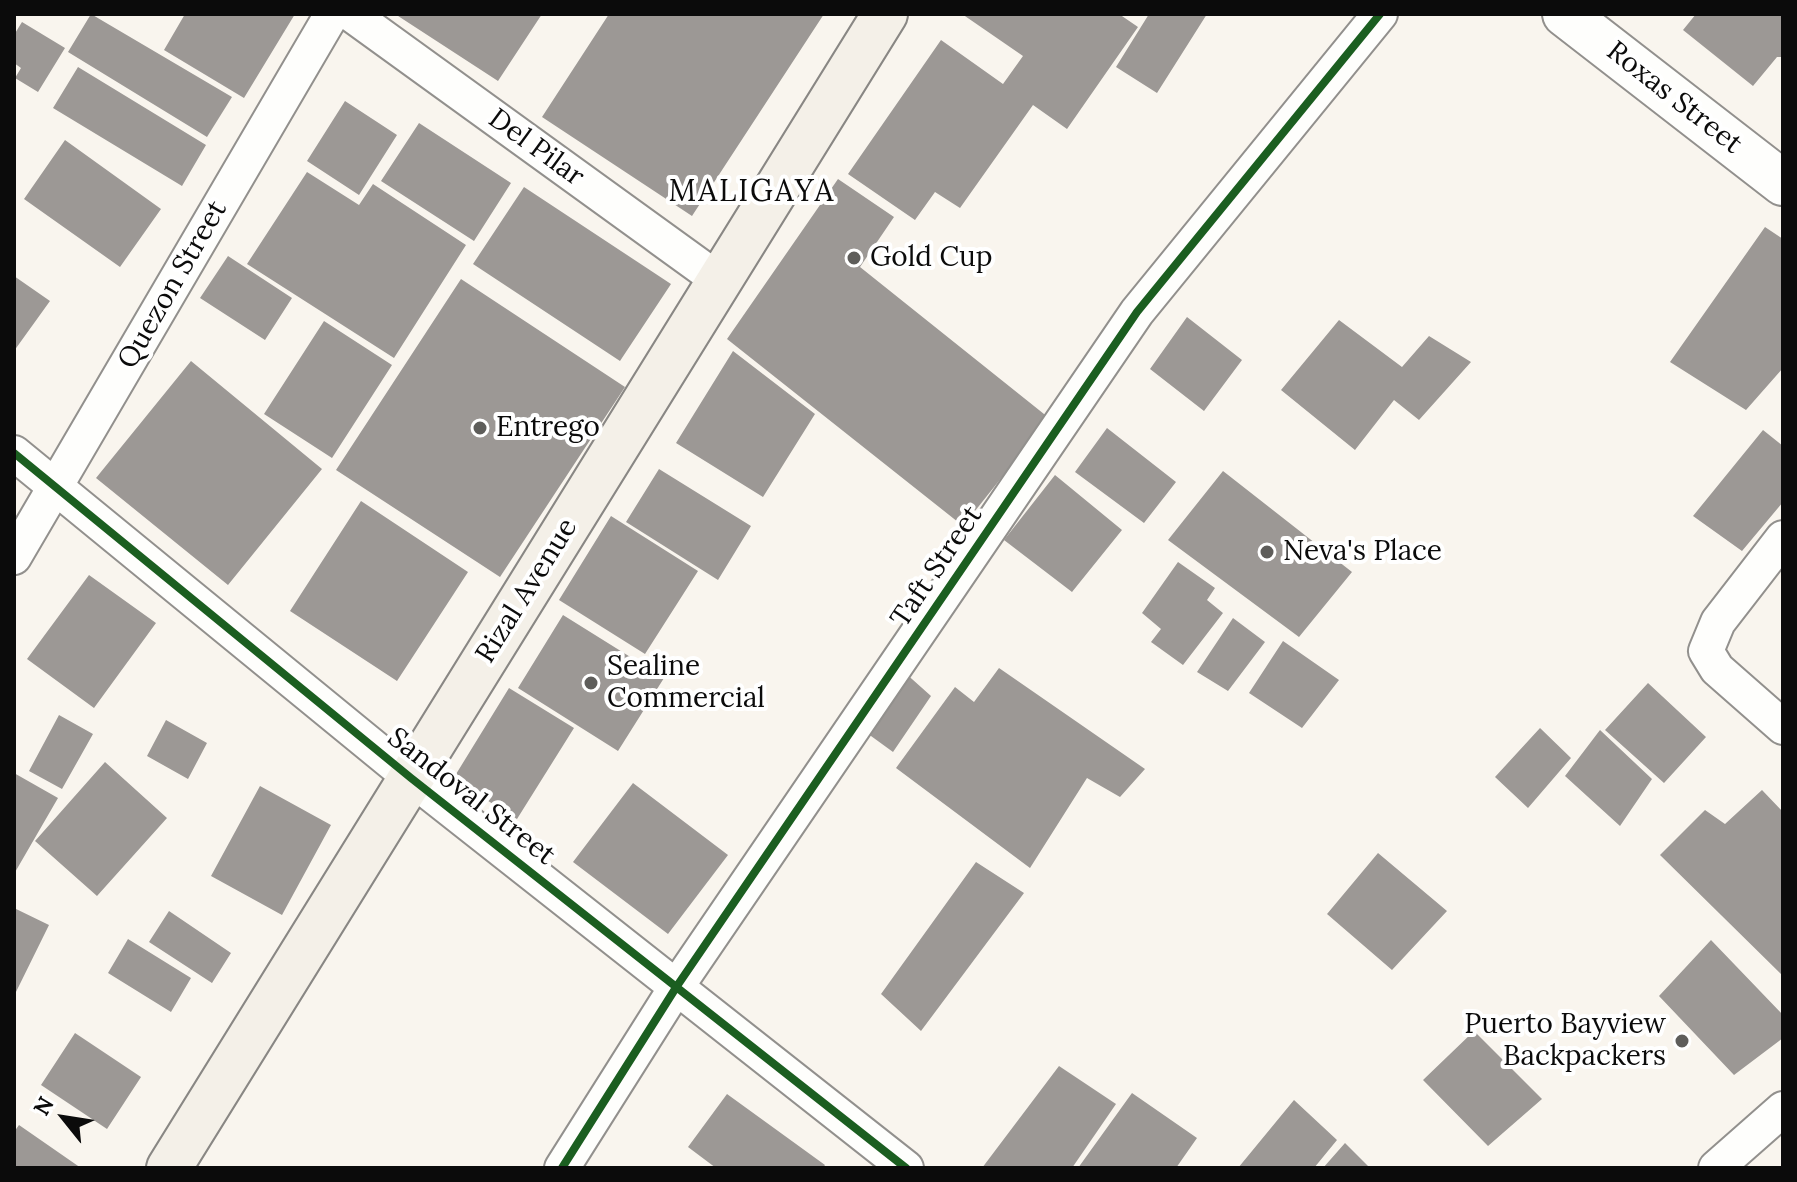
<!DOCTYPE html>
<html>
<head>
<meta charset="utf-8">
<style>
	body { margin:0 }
	#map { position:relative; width:1797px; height:1182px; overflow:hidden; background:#f9f5ee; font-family:Lora,serif }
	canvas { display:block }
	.frame { position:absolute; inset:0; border:16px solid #0b0b0b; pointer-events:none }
	.north { position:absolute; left:24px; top:1078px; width:80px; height:80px; -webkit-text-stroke:6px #fff; paint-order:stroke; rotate:300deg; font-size:22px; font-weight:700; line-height:32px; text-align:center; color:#0b0b0b }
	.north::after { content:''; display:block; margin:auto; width:28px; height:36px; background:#0b0b0b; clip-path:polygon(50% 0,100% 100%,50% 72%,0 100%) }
</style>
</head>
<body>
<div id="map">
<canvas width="1797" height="1182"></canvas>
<div class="frame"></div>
<div class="north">N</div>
</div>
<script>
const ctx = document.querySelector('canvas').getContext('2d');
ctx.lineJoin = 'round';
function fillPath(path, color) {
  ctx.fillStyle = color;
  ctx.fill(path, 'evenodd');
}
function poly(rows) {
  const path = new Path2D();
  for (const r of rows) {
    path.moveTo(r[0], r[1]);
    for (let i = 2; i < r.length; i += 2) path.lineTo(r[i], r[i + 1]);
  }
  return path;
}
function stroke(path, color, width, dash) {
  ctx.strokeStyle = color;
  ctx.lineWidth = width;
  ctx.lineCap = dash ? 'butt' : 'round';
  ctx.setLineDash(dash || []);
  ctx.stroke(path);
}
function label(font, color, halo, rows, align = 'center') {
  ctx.font = font + ' Lora,serif';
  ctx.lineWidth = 8;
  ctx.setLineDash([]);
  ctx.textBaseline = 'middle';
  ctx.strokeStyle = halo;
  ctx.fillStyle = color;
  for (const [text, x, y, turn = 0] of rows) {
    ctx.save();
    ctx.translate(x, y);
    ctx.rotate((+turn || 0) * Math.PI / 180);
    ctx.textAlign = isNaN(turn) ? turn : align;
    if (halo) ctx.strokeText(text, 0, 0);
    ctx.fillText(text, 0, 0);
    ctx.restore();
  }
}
fillPath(poly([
	[91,14,232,97,207,137,68,52],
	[185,14,295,14,244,98,164,50],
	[395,14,542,14,498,81],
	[609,14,824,14,692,216,542,117],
	[962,14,1119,14,1138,27,1067,129,1033,105,960,208,935,192,915,220,848,174,941,40,1003,84,1023,56],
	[1149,14,1207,14,1157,93,1116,67],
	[1696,14,1783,14,1783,57,1777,57,1753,86,1683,30],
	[22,22,65,48,38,92,15,78,21,68,14,63,14,35],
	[78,67,206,145,182,186,53,108],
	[345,101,397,135,359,195,307,161],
	[419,123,511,183,474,241,381,181],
	[65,140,161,209,120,267,24,199],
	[307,172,359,205,373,184,466,245,394,358,247,264],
	[838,179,894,217,860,267,1049,418,963,526,727,339],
	[524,187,671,284,620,361,473,264],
	[1765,227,1783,239,1783,368,1746,410,1670,362],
	[228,256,292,298,265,340,200,298],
	[14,276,50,301,14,351],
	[461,279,625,387,500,577,336,470],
	[1187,317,1242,360,1204,411,1150,369],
	[1339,320,1402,367,1429,336,1471,362,1419,420,1394,400,1355,450,1281,390],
	[324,321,392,365,332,458,264,414],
	[733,351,815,414,763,497,676,443],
	[191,361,322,469,228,585,96,478],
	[1107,428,1176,482,1144,523,1075,472],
	[1763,430,1783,446,1783,502,1742,551,1693,516],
	[659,469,751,526,718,580,626,522],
	[1223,471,1352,572,1299,637,1168,540],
	[1055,475,1122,530,1072,592,1004,540],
	[361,501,468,572,397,681,290,611],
	[611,516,698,571,645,654,559,600],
	[1178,562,1215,588,1207,600,1223,613,1183,665,1151,642,1161,629,1142,613],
	[89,575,156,623,94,708,27,659],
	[563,615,664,678,618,751,518,688],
	[1233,618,1265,642,1228,691,1197,672],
	[1283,641,1339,680,1302,728,1249,693],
	[999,668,1145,769,1120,797,1087,778,1030,868,896,768,955,687,974,702],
	[903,671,931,696,893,752,860,728],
	[1648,683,1706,737,1664,783,1605,730],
	[509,688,574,728,517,819,453,779],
	[59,715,93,734,62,789,29,771],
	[166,720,207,743,188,779,147,756],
	[1540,728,1571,758,1528,808,1495,777],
	[1600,730,1652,779,1620,826,1565,776],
	[105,762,167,818,97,896,35,841],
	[14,773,58,798,14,874],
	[633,783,728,855,668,934,573,862],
	[260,786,331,825,282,915,211,876],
	[1762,790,1783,812,1783,976,1660,855,1705,810,1725,824],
	[1378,853,1447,911,1392,970,1327,914],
	[976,862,1024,893,921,1031,881,994],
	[14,908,49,925,14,996],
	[169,911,231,953,212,983,149,942],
	[128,939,191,978,171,1012,108,973],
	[1711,940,1783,1015,1783,1038,1734,1075,1659,996],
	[1474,1031,1542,1099,1488,1146,1423,1080],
	[75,1033,141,1077,107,1129,41,1085],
	[1059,1066,1116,1104,1072,1168,982,1168],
	[1132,1093,1197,1138,1176,1168,1078,1168],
	[727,1094,825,1165,823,1168,716,1168,688,1147],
	[1294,1100,1337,1140,1314,1168,1238,1168],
	[19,1125,81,1168,14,1168,14,1132],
	[1345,1143,1370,1168,1323,1168]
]), '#9c9895');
const minor = poly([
	[351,14,720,281],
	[14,453,411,778,906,1168],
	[1783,538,1718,622,1706,651,1717,669,1783,727],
	[14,557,332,14],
	[562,1168,677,986,1137,312,1380,14],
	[1716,1168,1783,1109]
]);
const tertiary = poly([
	[1565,14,1783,183]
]);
const secondary = poly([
	[169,1168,885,14]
]);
stroke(minor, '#92908d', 38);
stroke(tertiary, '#92908d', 48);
stroke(secondary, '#898784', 48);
stroke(minor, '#fefefc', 34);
stroke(tertiary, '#fefefc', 44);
stroke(secondary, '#f4f0e8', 44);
stroke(poly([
	[14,453,411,778,906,1168],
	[562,1168,677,986,1137,312,1380,14]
]), '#1b5e20', 8);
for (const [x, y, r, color] of [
	[854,258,8,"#5e5d5a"],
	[480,428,8,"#5e5d5a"],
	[1267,552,8,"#5e5d5a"],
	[591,683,8,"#5e5d5a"],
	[1682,1041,8,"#5e5d5a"]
]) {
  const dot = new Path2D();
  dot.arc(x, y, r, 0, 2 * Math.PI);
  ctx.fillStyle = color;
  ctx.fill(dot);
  stroke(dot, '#fff', 3);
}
label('28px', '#0b0b0b', '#fff', [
	["Roxas Street",1674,98,38],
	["Del Pilar",536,148,36],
	["Quezon Street",173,285,-60],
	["Taft Street",937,567,-56],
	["Rizal Avenue",527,591,-58],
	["Sandoval Street",471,797,38]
]);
label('28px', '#0b0b0b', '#fff', [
	["Gold Cup",870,258],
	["Entrego",496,428],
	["Neva's Place",1283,552],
	["Sealine",607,667],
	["Commercial",607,699],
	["Puerto Bayview",1666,1025,"right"],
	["Backpackers",1666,1057,"right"]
], 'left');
ctx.letterSpacing = '2px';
label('30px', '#0b0b0b', '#fff', [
	["MALIGAYA",752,192]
]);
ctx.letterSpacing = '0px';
</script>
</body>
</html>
